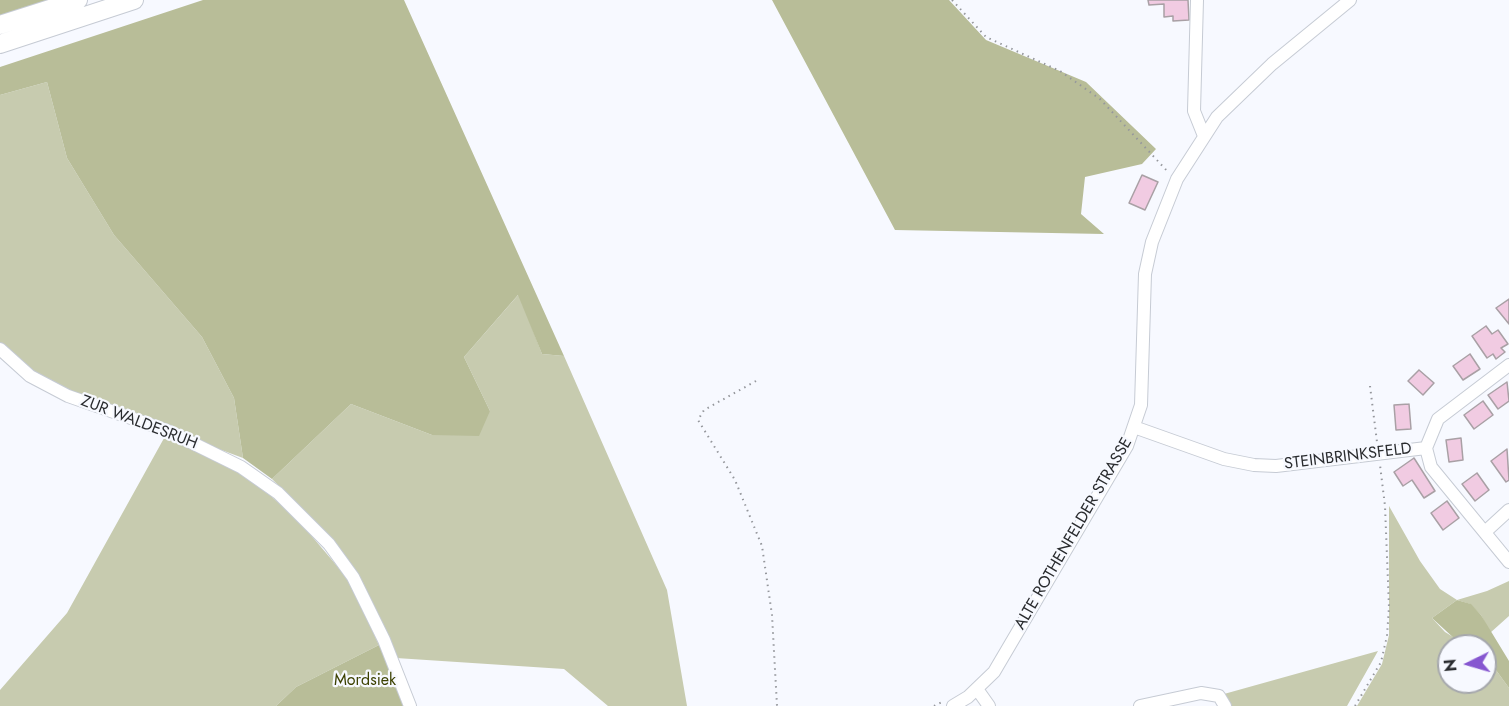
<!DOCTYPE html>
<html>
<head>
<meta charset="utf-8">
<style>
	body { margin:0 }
	#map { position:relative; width:1509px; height:706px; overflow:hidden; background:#f7f9ff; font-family:Jost,sans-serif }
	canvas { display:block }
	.north { position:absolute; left:1437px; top:634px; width:60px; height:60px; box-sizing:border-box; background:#f7f9ff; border:2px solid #a5a7ac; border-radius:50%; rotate:265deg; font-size:16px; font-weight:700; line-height:24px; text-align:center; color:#2a2c2f }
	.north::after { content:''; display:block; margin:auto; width:21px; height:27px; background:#8657d0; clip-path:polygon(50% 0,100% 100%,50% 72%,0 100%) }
</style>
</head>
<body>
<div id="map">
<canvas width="1509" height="706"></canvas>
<div class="north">N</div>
</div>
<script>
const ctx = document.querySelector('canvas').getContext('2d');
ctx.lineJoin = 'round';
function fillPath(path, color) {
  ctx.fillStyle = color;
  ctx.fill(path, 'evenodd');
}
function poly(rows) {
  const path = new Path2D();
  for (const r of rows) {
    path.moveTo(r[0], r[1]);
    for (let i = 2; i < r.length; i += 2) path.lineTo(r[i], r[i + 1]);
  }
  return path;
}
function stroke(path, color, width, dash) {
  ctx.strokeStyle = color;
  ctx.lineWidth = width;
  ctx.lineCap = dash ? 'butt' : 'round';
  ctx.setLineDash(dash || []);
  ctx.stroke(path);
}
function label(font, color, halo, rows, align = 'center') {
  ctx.font = font + ' Jost,sans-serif';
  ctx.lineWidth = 4.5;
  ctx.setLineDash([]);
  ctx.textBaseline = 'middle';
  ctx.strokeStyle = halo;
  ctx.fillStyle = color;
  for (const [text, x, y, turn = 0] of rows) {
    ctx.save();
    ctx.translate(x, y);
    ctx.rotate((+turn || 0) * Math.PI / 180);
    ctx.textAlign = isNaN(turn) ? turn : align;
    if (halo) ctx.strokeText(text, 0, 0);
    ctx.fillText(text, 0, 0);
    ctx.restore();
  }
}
fillPath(poly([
	[47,82,67,158,114,235,202,337,234,398,243,458,173,432,239,472,271,496,299,521,348,579,379,645,296,687,276,706,0,706,0,690,67,613,168,431,68,396,0,349,0,95],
	[519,294,542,354,564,356,667,590,687,706,608,706,564,669,396,658,361,579,336,543,272,479,351,404,432,435,490,411,464,357],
	[1389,506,1420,561,1440,589,1457,600,1487,591,1509,581,1509,616,1490,633,1481,615,1470,604,1457,600,1432,618,1445,632,1468,646,1449,646,1449,682,1485,682,1485,655,1509,688,1509,706,1357,706,1382,664,1389,635],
	[1378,651,1347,706,1230,706,1224,694]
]), '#c7cbaf');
fillPath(poly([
	[0,0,53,0,0,16],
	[203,0,404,0,564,356,542,354,518,295,464,357,490,411,479,436,432,435,351,404,272,479,243,458,234,398,202,337,114,235,67,158,47,82,0,95,0,67],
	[772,0,949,0,986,40,1086,82,1156,149,1142,164,1085,177,1081,214,1104,234,895,230],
	[1457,600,1471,604,1481,615,1509,661,1509,688,1485,655,1485,646,1468,646,1456,640,1432,618],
	[379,645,405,706,276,706,296,687]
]), '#b8bd98');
const building = poly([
	[1148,0,1188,0,1189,20,1173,21,1173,16,1164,17,1164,4,1149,5,1148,0],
	[1142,175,1158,182,1145,210,1129,203,1142,175],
	[1509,299,1509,324,1496,308,1509,299],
	[1486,326,1492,334,1498,330,1508,344,1501,348,1505,352,1496,359,1493,354,1487,358,1472,336,1486,326],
	[1470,354,1480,369,1463,380,1453,366,1470,354],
	[1419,370,1434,383,1423,395,1408,381,1419,370],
	[1507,382,1509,401,1498,409,1488,395,1507,382],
	[1483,401,1493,415,1474,429,1464,415,1483,401],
	[1409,404,1411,429,1396,430,1394,405,1409,404],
	[1461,438,1463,460,1449,462,1446,440,1461,438],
	[1507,449,1509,480,1506,482,1491,461,1507,449],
	[1414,458,1435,491,1424,498,1412,480,1403,486,1394,472,1414,458],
	[1477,473,1489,490,1475,501,1462,484,1477,473],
	[1447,501,1459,518,1443,530,1431,513,1447,501]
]);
fillPath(building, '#f1cbe2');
stroke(building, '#a9a0a5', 1.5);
const minor = poly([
	[1197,0,1194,111,1204,136],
	[0,349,30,376,68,396,168,431,241,467,278,493,329,544,353,577,384,640,410,706],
	[1134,427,1224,459,1254,465,1276,466,1426,448,1431,467,1509,562],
	[1426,448,1438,419,1509,365],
	[1485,532,1509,510],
	[977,689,989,706],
	[953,706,968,697,994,672,1127,446,1141,405,1145,274,1152,242,1177,179,1217,117,1272,64,1350,0],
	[1140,706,1201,693,1219,696,1225,706]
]);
const highway = poly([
	[0,25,78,0],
	[0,44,134,0]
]);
stroke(minor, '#c6cbd4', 14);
stroke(highway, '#c6cbd4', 20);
stroke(poly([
	[952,0,986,37,1060,71,1100,99,1169,173],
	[756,381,704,410,698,420,735,480,762,546,772,615,777,706],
	[1370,386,1377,442],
	[934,706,942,702],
	[1355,706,1381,662,1387,636,1389,607,1385,506,1380,465]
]), '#95979c', 2, [1.5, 4.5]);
stroke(minor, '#fff', 12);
stroke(highway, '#fff', 18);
label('16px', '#2a2c2f', '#f7f9ff', [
	["ZUR WALDESRUH",139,423,21],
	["STEINBRINKSFELD",1348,457,-7],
	["ALTE ROTHENFELDER STRASSE",1074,534,-60]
]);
label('16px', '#3c4100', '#f7f9ff', [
	["Mordsiek",365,681]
]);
</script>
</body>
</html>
